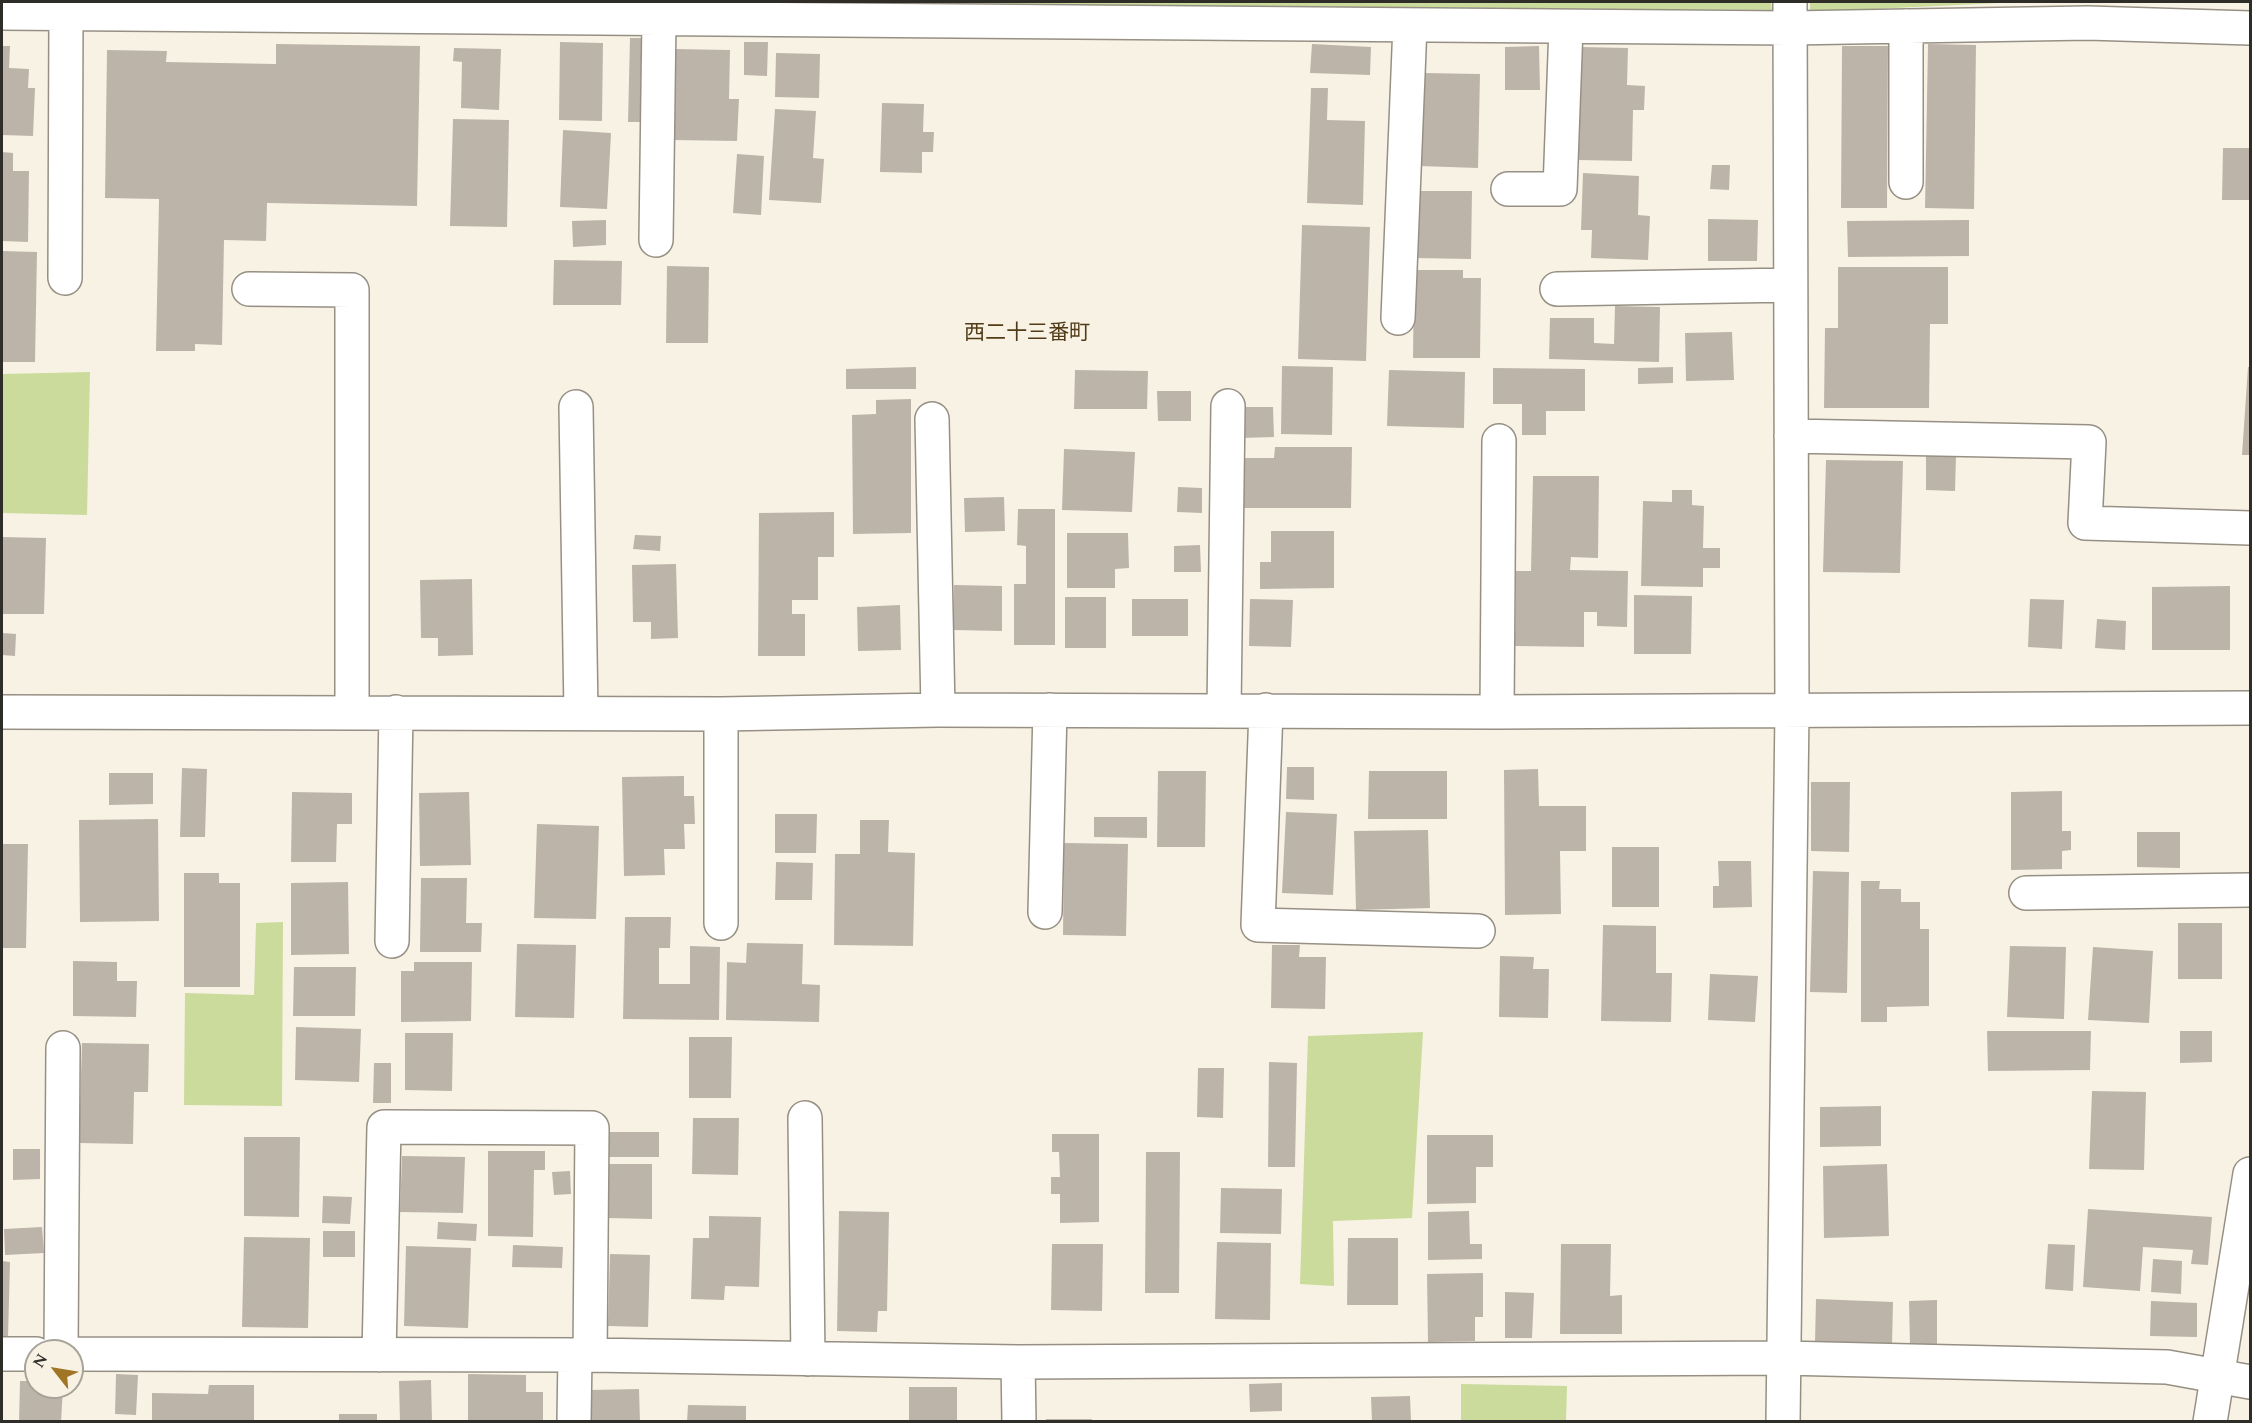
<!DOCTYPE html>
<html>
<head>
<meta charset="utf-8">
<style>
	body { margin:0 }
	#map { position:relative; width:2252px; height:1423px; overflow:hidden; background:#f8f2e5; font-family:Spectral,serif }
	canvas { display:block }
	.frame { position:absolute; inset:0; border:3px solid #2f2d28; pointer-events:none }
	.north { position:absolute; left:24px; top:1339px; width:60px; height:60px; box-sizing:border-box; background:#f8f2e5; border:2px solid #a8a399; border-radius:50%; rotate:301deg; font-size:16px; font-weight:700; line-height:24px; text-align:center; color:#2f2d28 }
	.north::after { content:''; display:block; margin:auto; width:21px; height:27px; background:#a07525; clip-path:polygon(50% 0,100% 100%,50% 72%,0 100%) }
</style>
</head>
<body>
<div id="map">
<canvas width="2252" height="1423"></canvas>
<div class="frame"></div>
<div class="north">N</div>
</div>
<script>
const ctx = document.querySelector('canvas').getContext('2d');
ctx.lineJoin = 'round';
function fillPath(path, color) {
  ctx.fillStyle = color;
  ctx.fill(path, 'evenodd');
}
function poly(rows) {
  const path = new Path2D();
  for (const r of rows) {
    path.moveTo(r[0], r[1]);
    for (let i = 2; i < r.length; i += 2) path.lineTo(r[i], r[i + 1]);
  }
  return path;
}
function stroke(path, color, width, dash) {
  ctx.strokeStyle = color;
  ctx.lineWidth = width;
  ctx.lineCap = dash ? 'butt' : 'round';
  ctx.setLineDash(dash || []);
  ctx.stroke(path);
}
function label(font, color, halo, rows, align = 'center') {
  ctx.font = font + ' Spectral,"Noto Sans JP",serif';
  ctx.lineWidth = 4.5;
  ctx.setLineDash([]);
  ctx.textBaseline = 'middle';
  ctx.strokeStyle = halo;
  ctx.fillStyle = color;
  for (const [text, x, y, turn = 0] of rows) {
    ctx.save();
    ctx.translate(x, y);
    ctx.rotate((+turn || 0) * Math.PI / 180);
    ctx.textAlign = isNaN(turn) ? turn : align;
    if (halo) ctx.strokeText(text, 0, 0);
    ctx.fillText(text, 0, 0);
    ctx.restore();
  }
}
fillPath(poly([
	[704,2,1771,2,1772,10],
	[1810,2,2021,2,1810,12],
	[90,372,87,515,2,513,2,374],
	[283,922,282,1106,184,1105,185,993,254,995,256,923],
	[1423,1032,1412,1218,1333,1221,1334,1286,1300,1284,1308,1036],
	[1461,1384,1567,1386,1566,1421,1461,1421]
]), '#cadb9c');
fillPath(poly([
	[630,38,649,38,648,122,628,122],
	[560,42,603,43,602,121,559,120],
	[744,42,768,42,767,76,744,75],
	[276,44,420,46,417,206,267,203,266,241,224,240,222,345,195,344,195,351,156,351,159,199,105,198,107,50,167,51,166,62,276,64],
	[1312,44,1371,47,1370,75,1310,73],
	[1928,44,1976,45,1974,209,1925,208],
	[2,46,10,46,9,68,29,69,28,88,35,88,33,136,2,135],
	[1539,46,1540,90,1505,90,1505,47],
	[1842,46,1888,46,1887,208,1841,208],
	[1581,47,1628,48,1627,85,1645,86,1644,110,1633,110,1632,161,1578,160],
	[454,48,501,49,499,110,461,108,462,62,453,61],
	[675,49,730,50,729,99,739,99,737,141,672,140],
	[776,53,820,54,819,98,775,97],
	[1422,73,1480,74,1478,168,1419,166],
	[1311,88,1328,88,1327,120,1365,121,1363,205,1307,203],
	[882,103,924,104,923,132,934,132,933,152,922,152,922,173,880,172],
	[775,109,816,111,813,158,824,159,821,203,769,200],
	[453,119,509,120,507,227,450,226],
	[563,130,611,133,607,209,560,207],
	[2223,148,2250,148,2250,200,2222,200],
	[2,152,13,153,13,171,29,171,28,242,2,241],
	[737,154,764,156,761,215,733,213],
	[1712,165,1730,165,1729,190,1710,189],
	[1583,173,1639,176,1638,215,1650,216,1648,260,1591,258,1592,230,1581,230],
	[1414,191,1472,191,1471,259,1414,258],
	[1708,219,1758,220,1757,261,1708,261],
	[606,220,606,245,573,247,572,221],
	[1969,220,1969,256,1848,257,1847,221],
	[1302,225,1370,227,1366,361,1298,359],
	[2,251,37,252,35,362,2,362],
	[554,260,622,261,621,305,553,305],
	[667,266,709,267,708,343,666,343],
	[1838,267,1948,267,1948,324,1930,324,1929,408,1824,408,1825,328,1838,328],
	[1414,270,1463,270,1463,278,1481,278,1480,358,1413,358],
	[1615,306,1660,307,1659,362,1549,359,1550,318,1594,318,1594,343,1614,344],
	[1732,332,1734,380,1686,381,1685,333],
	[1282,366,1333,367,1332,435,1281,434],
	[916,367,916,389,846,389,846,369],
	[1673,367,1673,383,1638,384,1638,368],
	[2248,367,2250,367,2250,455,2242,455],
	[1493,368,1585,369,1585,411,1546,411,1546,435,1522,435,1522,404,1493,404],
	[1075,370,1148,371,1147,409,1074,409],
	[1389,370,1465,372,1464,428,1387,426],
	[1157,391,1191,391,1191,421,1158,421],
	[911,399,911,533,853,534,852,415,876,414,876,400],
	[1241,407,1273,407,1274,437,1241,438],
	[1275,447,1352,447,1351,508,1243,508,1243,458,1274,458],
	[1064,449,1135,452,1132,512,1062,510],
	[1926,455,1956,456,1955,491,1926,490],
	[1826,460,1903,461,1900,573,1823,572],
	[1533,476,1599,476,1598,558,1571,557,1570,570,1628,571,1627,627,1597,626,1597,612,1584,612,1584,647,1515,646,1516,571,1531,571],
	[1178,487,1202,488,1202,513,1177,512],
	[1672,490,1692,490,1692,505,1704,506,1703,548,1720,548,1720,568,1703,568,1703,587,1641,586,1643,501,1672,502],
	[1004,497,1005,531,965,532,964,498],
	[1018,509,1055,509,1055,645,1014,645,1014,584,1026,584,1026,546,1017,545],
	[834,512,834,557,818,557,818,600,792,600,792,614,805,614,805,656,758,656,759,513],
	[1271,531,1334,531,1334,588,1260,589,1260,562,1271,562],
	[1067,533,1128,533,1129,568,1115,569,1115,588,1067,588],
	[635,535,661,536,660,551,633,549],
	[2,537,46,538,44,614,2,614],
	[1200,545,1201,572,1174,572,1174,546],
	[676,564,678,638,651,639,651,622,633,622,632,565],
	[472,579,473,655,438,656,438,638,421,638,420,580],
	[954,585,1002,586,1002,631,953,630],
	[2230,586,2230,650,2152,650,2152,587],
	[1634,595,1692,596,1691,654,1634,654],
	[1065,597,1106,597,1106,648,1065,648],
	[1132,599,1188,599,1188,636,1132,636],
	[1250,599,1293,600,1291,647,1249,646],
	[2030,599,2064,600,2062,649,2028,647],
	[900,605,901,650,858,651,857,607],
	[2097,619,2126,621,2125,650,2095,648],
	[2,633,16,634,15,656,2,655],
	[1287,767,1314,767,1314,800,1286,799],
	[182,768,207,769,205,837,180,837],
	[1538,769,1539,806,1586,806,1586,851,1560,851,1561,914,1505,915,1504,770],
	[1158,771,1206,771,1205,847,1157,847],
	[1369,771,1447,771,1447,819,1368,819],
	[109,773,153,773,153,804,109,805],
	[684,776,684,796,694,796,695,824,684,824,685,849,664,849,665,875,624,876,622,777],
	[1811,782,1850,782,1849,852,1811,851],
	[2062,791,2062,831,2071,831,2071,850,2062,851,2062,869,2011,870,2011,792],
	[292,792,352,793,352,824,337,824,336,862,291,862],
	[469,792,471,865,420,866,419,793],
	[1286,812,1337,814,1333,895,1282,893],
	[775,814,817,814,816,853,775,853],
	[1094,817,1147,817,1147,838,1094,837],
	[158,819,159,921,80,922,79,820],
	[860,820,889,820,888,852,915,853,913,946,834,945,835,854,860,854],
	[537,824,599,826,596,919,534,918],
	[1428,830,1430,908,1356,910,1354,831],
	[2137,832,2180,832,2180,868,2137,867],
	[1064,843,1128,844,1126,936,1063,935],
	[2,844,28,844,26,948,2,948],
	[1612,847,1659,847,1659,907,1612,907],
	[1718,861,1751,861,1752,907,1713,908,1713,886,1719,886],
	[776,862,813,863,812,900,775,900],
	[1813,871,1849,872,1847,993,1810,992],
	[184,873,219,873,219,883,240,883,240,987,184,987],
	[421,878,467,878,466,923,482,923,481,952,420,952],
	[1861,881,1880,881,1879,889,1901,889,1901,902,1920,902,1920,929,1929,929,1929,1006,1887,1007,1887,1022,1861,1022],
	[348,882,349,954,291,955,291,883],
	[625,917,671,917,670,948,659,948,659,984,690,984,690,946,720,947,719,1020,623,1019],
	[2178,923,2222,923,2222,979,2178,979],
	[1603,925,1656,926,1656,973,1672,973,1671,1022,1601,1021],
	[747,943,803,944,802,984,820,985,819,1022,726,1020,727,962,746,963],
	[517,944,576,945,574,1018,515,1017],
	[1272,945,1300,945,1299,957,1326,957,1325,1009,1271,1008],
	[2010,946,2066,947,2064,1019,2007,1017],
	[2093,947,2153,951,2149,1023,2088,1020],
	[1500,956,1534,957,1533,969,1549,969,1548,1018,1499,1017],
	[73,961,117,962,117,981,137,981,136,1017,73,1016],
	[414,962,472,962,471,1021,401,1022,401,971,414,971],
	[294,967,356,967,355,1016,293,1016],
	[1710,974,1758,976,1755,1022,1708,1020],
	[296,1027,361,1029,359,1082,295,1080],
	[1987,1031,2091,1031,2090,1070,1988,1071],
	[2180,1031,2212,1031,2212,1062,2180,1063],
	[405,1033,453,1033,452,1091,405,1090],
	[689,1037,732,1037,731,1098,689,1098],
	[82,1043,149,1044,148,1092,134,1092,133,1144,79,1143],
	[1269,1062,1297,1063,1295,1167,1268,1167],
	[374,1063,391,1063,391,1103,373,1103],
	[1198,1068,1224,1068,1223,1118,1197,1117],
	[2092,1091,2146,1092,2144,1170,2089,1169],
	[1881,1106,1881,1146,1820,1147,1820,1107],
	[693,1118,739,1118,738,1175,692,1174],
	[608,1132,659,1132,659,1157,607,1157],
	[1052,1134,1099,1134,1099,1222,1060,1223,1060,1194,1051,1194,1051,1177,1060,1177,1059,1152,1052,1152],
	[1427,1135,1493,1135,1493,1167,1476,1167,1476,1203,1427,1204],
	[244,1137,300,1137,299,1217,244,1216],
	[13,1149,40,1149,40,1179,13,1180],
	[488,1151,545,1151,545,1170,534,1170,533,1237,488,1236],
	[1146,1152,1180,1152,1179,1293,1145,1293],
	[402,1156,465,1157,463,1213,400,1212],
	[608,1164,652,1164,652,1219,607,1218],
	[1887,1164,1889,1236,1824,1238,1823,1166],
	[570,1171,571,1194,554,1195,552,1172],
	[1221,1188,1282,1189,1281,1234,1220,1233],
	[323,1196,352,1197,350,1224,322,1223],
	[2088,1209,2212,1217,2208,1265,2191,1264,2193,1250,2143,1247,2140,1291,2083,1287],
	[839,1211,889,1212,887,1311,878,1311,877,1332,837,1331],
	[1469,1211,1470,1244,1482,1244,1482,1259,1428,1260,1428,1212],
	[709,1216,761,1217,759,1287,725,1286,724,1300,691,1299,693,1238,709,1238],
	[438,1222,477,1224,476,1241,437,1239],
	[42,1227,44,1253,5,1255,4,1229],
	[323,1231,355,1231,355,1257,323,1257],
	[244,1237,310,1238,308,1328,242,1327],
	[1348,1238,1398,1238,1398,1305,1347,1305],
	[1217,1242,1271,1243,1270,1320,1215,1319],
	[1052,1244,1103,1244,1102,1311,1051,1310],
	[1561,1244,1611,1244,1610,1296,1622,1295,1622,1334,1560,1334],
	[2048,1244,2075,1245,2073,1291,2045,1289],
	[513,1245,563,1247,562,1268,512,1267],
	[406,1246,471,1248,468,1328,404,1326],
	[610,1254,650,1255,648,1327,608,1326],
	[2153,1259,2182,1261,2181,1294,2151,1292],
	[2,1261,10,1262,8,1337,2,1337],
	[1483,1273,1483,1317,1475,1317,1475,1341,1428,1342,1427,1274],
	[1505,1292,1534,1293,1532,1338,1505,1338],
	[1816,1299,1893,1302,1892,1345,1815,1342],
	[1937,1300,1937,1345,1910,1346,1909,1301],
	[2151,1301,2197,1303,2197,1337,2150,1336],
	[116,1374,138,1375,136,1415,115,1414],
	[468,1374,526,1375,526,1392,543,1392,543,1422,468,1422],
	[431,1380,432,1422,400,1422,399,1381],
	[20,1381,36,1381,36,1387,63,1387,61,1422,19,1422],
	[1282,1383,1282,1411,1250,1412,1249,1384],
	[209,1385,254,1385,254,1422,152,1422,152,1393,208,1394],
	[909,1387,957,1387,957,1422,909,1422],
	[639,1389,640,1422,591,1422,591,1390],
	[1410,1396,1411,1422,1372,1422,1371,1397],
	[688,1405,746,1406,746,1422,687,1422],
	[339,1414,377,1414,377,1422,339,1422],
	[1046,1419,1092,1419,1092,1422,1046,1422]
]), '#bdb4a9');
const minor = poly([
	[2,13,1790,28,2088,23,2250,28],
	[1906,26,1906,182],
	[1508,189,1560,189,1566,27],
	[656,240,659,19],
	[65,278,66,14],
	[249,289,352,290,352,712],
	[1557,289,1790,285],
	[1398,318,1410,25],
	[576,407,581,713],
	[932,419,938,710],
	[1791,436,2089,442,2085,523,2250,528],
	[1224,710,1228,406],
	[1266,710,1258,925,1478,931],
	[2,712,721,714,938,710,1497,712,2250,708],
	[1497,712,1499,441],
	[721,714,721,923],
	[2026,893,2250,890],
	[1045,912,1050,710],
	[392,941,396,712],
	[805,1118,808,1359],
	[61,1351,63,1048],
	[2,1354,36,1354],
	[72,1354,590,1355,1018,1362,1783,1358,2167,1367,2250,1382],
	[379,1355,384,1127,592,1128,590,1355],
	[1018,1362,1019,1422],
	[574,1422,575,1355],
	[1783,1422,1792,710,1790,2],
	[2210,1422,2250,1174]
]);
stroke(minor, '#969084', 36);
stroke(minor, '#fff', 33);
label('21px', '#513c17', '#f8f2e5', [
	["西二十三番町",1027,335]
]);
</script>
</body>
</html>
